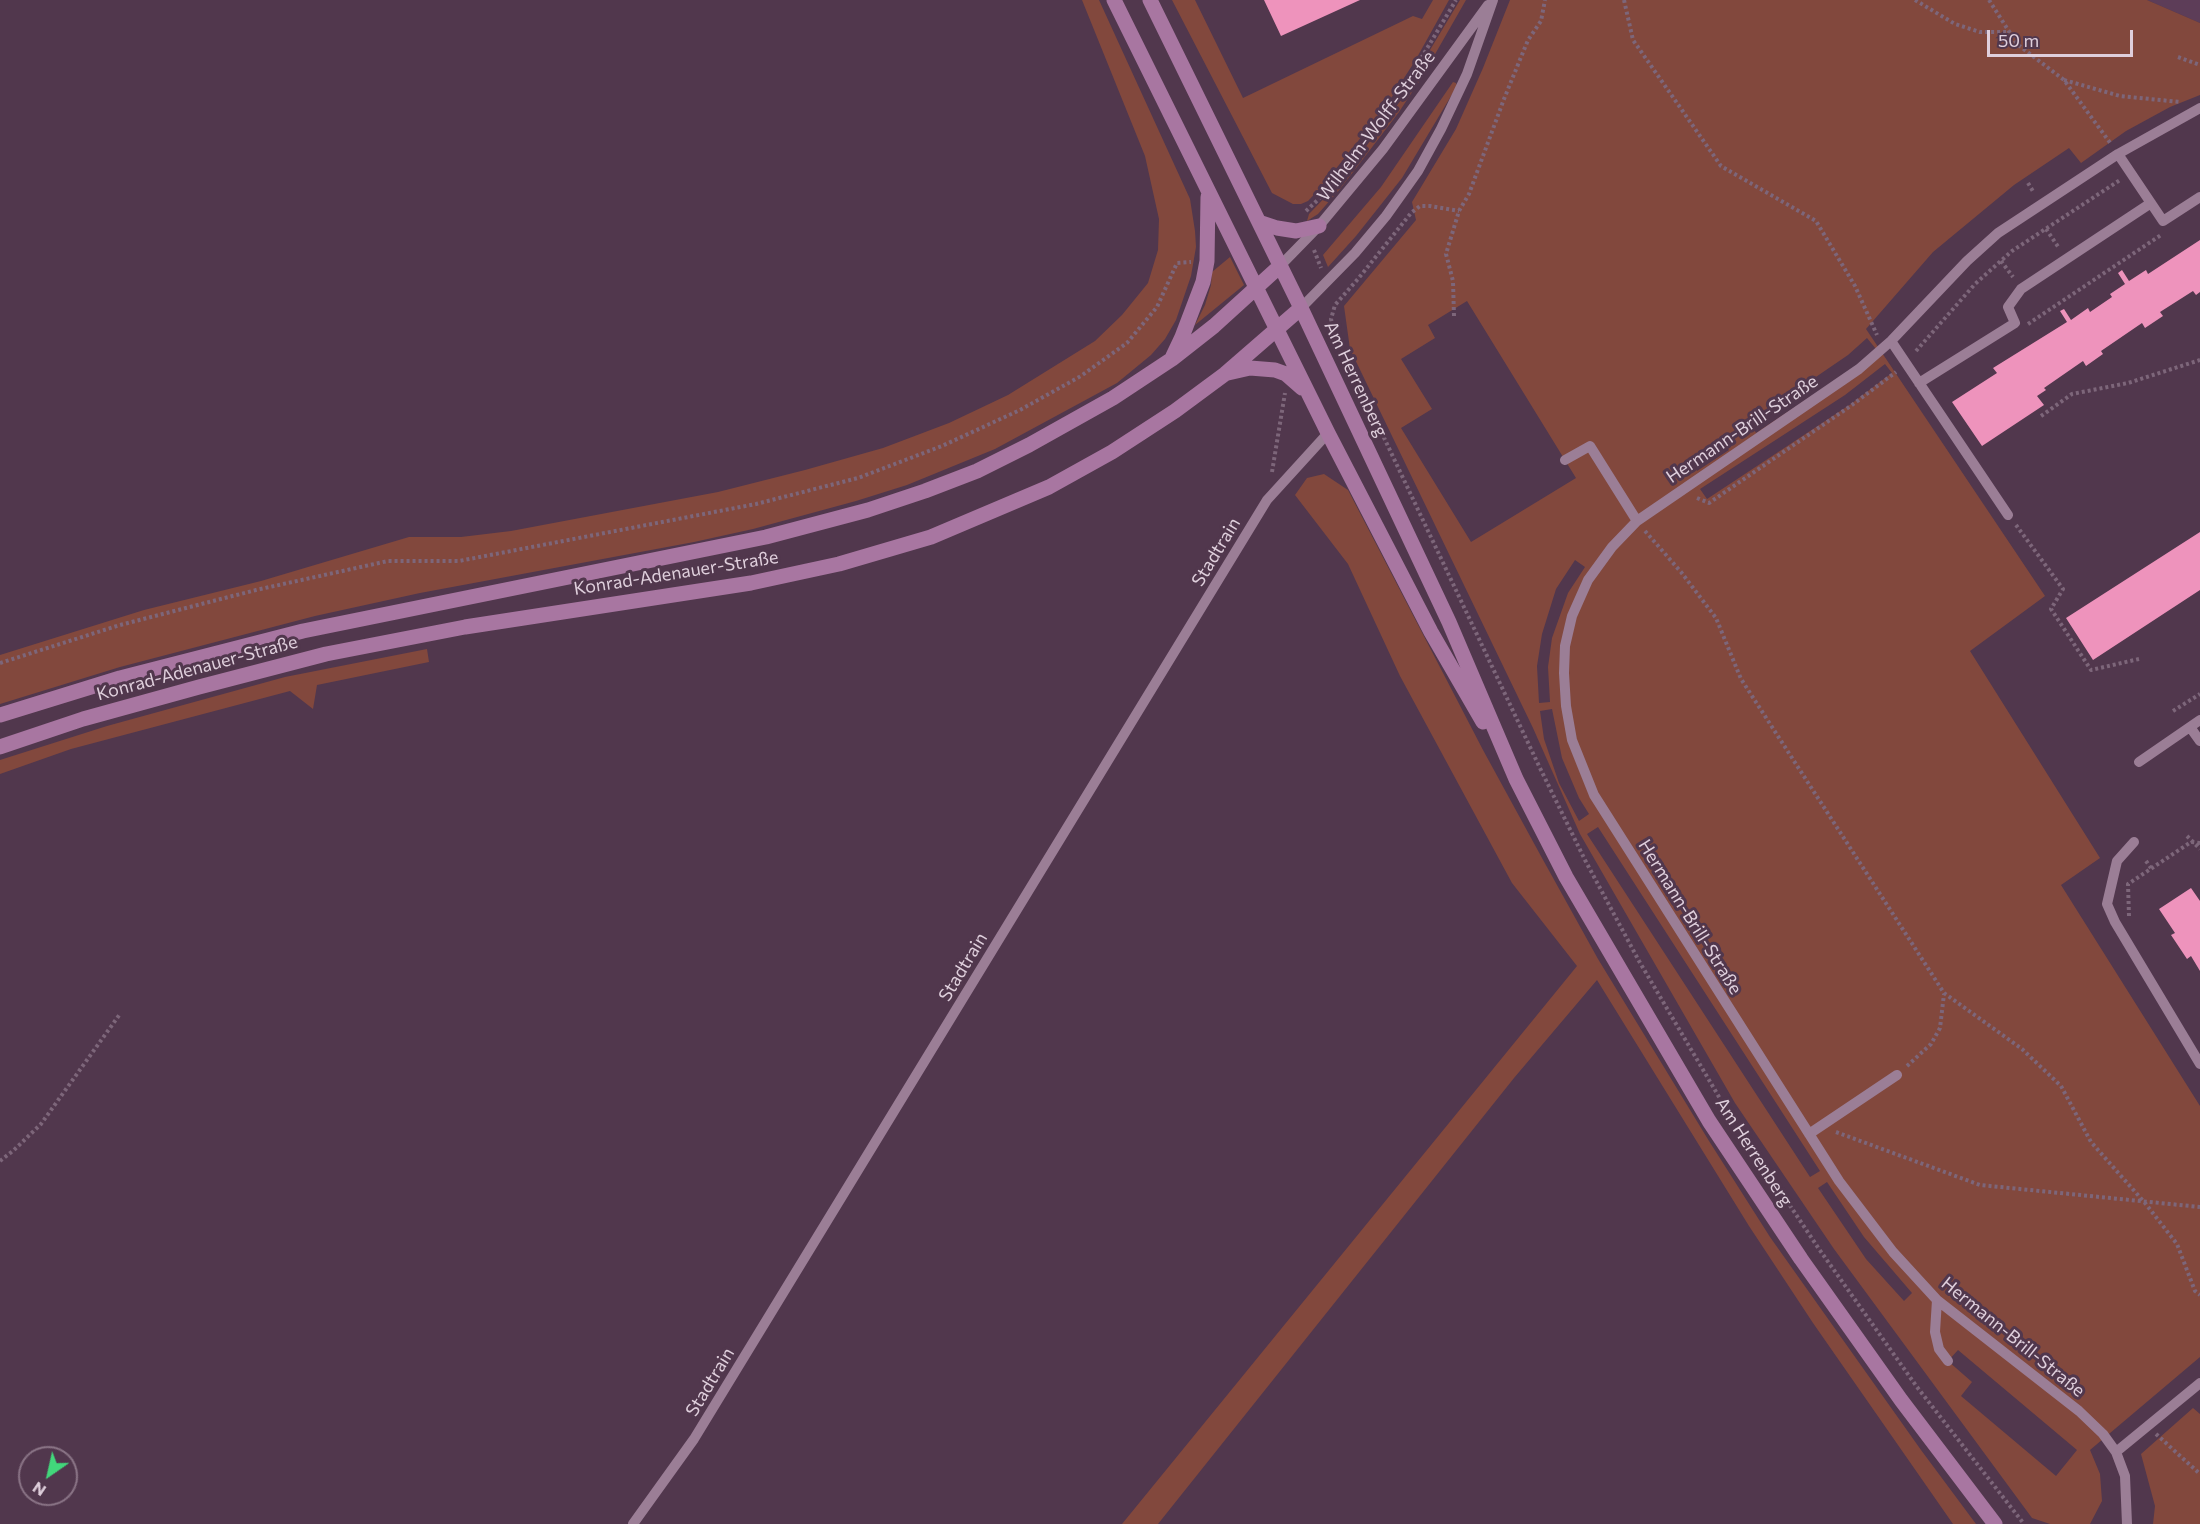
<!DOCTYPE html>
<html>
<head>
<meta charset="utf-8">
<style>
	body { margin:0 }
	#map { position:relative; width:2200px; height:1524px; overflow:hidden; background:#51374d; font-family:Commissioner,sans-serif }
	canvas { display:block }
	.north { position:absolute; left:18px; top:1446px; width:60px; height:60px; box-sizing:border-box; background:#51374d; border:2px solid #8a7486; border-radius:50%; rotate:214deg; font-size:16px; font-weight:700; line-height:24px; text-align:center; color:#dfcfdc }
	.north::after { content:''; display:block; margin:auto; width:21px; height:27px; background:#42d77b; clip-path:polygon(50% 0,100% 100%,50% 72%,0 100%) }
	.scale { position:absolute; left:1987px; top:30px; width:146px; height:27px; box-sizing:border-box; border:3px solid #dfcfdc; border-top:0; padding-left:8px; font-size:18px; line-height:21px; white-space:nowrap; color:#dfcfdc; -webkit-text-stroke:4px #51374d; paint-order:stroke }
</style>
</head>
<body>
<div id="map">
<canvas width="2200" height="1524"></canvas>
<div class="north">N</div>
<div class="scale">50 m</div>
</div>
<script>
const ctx = document.querySelector('canvas').getContext('2d');
ctx.lineJoin = 'round';
function fillPath(path, color) {
  ctx.fillStyle = color;
  ctx.fill(path, 'evenodd');
}
function poly(rows) {
  const path = new Path2D();
  for (const r of rows) {
    path.moveTo(r[0], r[1]);
    for (let i = 2; i < r.length; i += 2) path.lineTo(r[i], r[i + 1]);
  }
  return path;
}
function stroke(path, color, width, dash) {
  ctx.strokeStyle = color;
  ctx.lineWidth = width;
  ctx.lineCap = dash ? 'butt' : 'round';
  ctx.setLineDash(dash || []);
  ctx.stroke(path);
}
function label(font, color, halo, rows, align = 'center') {
  ctx.font = font + ' Commissioner,sans-serif';
  ctx.lineWidth = 6;
  ctx.setLineDash([]);
  ctx.textBaseline = 'middle';
  ctx.strokeStyle = halo;
  ctx.fillStyle = color;
  for (const [text, x, y, turn = 0] of rows) {
    ctx.save();
    ctx.translate(x, y);
    ctx.rotate((+turn || 0) * Math.PI / 180);
    ctx.textAlign = isNaN(turn) ? turn : align;
    if (halo) ctx.strokeText(text, 0, 0);
    ctx.fillText(text, 0, 0);
    ctx.restore();
  }
}
fillPath(poly([
	[2147,0,2200,0,2200,23]
]), '#5d3d58');
fillPath(poly([
	[1082,0,1099,0,1190,199,1195,231,1196,247,1191,276,1176,320,1165,339,1151,355,1117,383,995,449,907,485,856,501,753,529,694,542,420,593,315,616,120,667,0,704,0,655,144,610,261,581,409,537,461,537,511,531,718,492,805,470,883,448,949,423,1008,395,1095,341,1122,315,1148,283,1158,250,1159,219,1145,156],
	[1172,0,1195,0,1243,98,1413,16,1422,19,1433,0,1449,0,1415,61,1386,106,1323,185,1308,201,1301,204,1293,204,1272,193],
	[1460,0,1466,0,1422,77,1399,112,1340,189,1318,214,1307,221,1309,214,1332,190,1397,105],
	[1510,0,2147,0,2200,23,2200,95,2170,107,2126,131,2081,163,2069,148,2014,185,1933,252,1866,329,2045,596,1970,651,2100,858,2061,885,2200,1106,2200,1357,2090,1450,2100,1474,2102,1501,2090,1524,2050,1524,2032,1518,1834,1249,1735,1103,1580,834,1533,728,1350,349,1344,306,1416,220,1412,202,1456,129,1483,68],
	[1467,301,1576,478,1471,542,1401,428,1432,409,1401,359,1435,338,1428,325],
	[1867,338,1876,349,1858,365,1756,433,1750,422,1848,355],
	[1885,364,1892,373,1851,404,1707,499,1700,489,1845,395],
	[1721,438,1729,450,1697,471,1689,459],
	[1575,560,1585,567,1568,593,1552,638,1548,667,1550,702,1539,703,1537,666,1542,634,1556,589],
	[1552,709,1562,758,1579,798,1589,814,1579,821,1559,783,1544,739,1540,711],
	[1598,827,1820,1171,1810,1177,1587,834],
	[1827,1182,1864,1237,1912,1293,1904,1301,1866,1259,1818,1188],
	[1958,1350,2077,1450,2056,1476,1961,1396,1972,1382,1948,1361],
	[1453,82,1456,83,1457,86,1402,178,1356,236,1328,267,1323,255,1381,187],
	[1230,257,1244,285,1195,325,1205,305,1211,285,1212,272],
	[1324,474,1348,490,1483,750,1542,858,1598,959,1709,1141,1770,1237,1921,1450,1976,1524,1953,1524,1813,1323,1749,1226,1597,980,1514,1078,1158,1524,1122,1524,1577,966,1512,883,1400,676,1348,564,1295,495,1307,478],
	[427,649,429,662,317,685,313,709,290,691,71,749,0,774,0,760,107,726,285,677],
	[2193,1408,2200,1414,2200,1524,2153,1524,2155,1506,2141,1454]
]), '#82483d');
fillPath(poly([
	[1264,0,1360,0,1281,36],
	[2200,240,2200,292,2196,295,2193,291,2160,312,2163,316,2145,328,2142,323,2101,351,2103,354,2086,366,2083,361,2044,388,2046,390,2037,396,2044,405,1982,446,1952,402,1997,373,1993,368,2067,322,2060,311,2064,309,2071,320,2088,308,2090,312,2112,297,2110,294,2125,284,2118,273,2122,270,2129,281,2146,270,2148,274],
	[2200,532,2200,590,2093,660,2066,618],
	[2191,888,2200,901,2200,971,2191,956,2187,959,2171,935,2175,933,2159,909]
]), '#ee93bc');
stroke(poly([
	[1624,0,1633,40,1721,166,1816,221,1855,286,1877,335],
	[1915,0,1955,24,1980,32,2007,32],
	[1989,0,2017,44,2064,80,2111,144],
	[2178,57,2200,65],
	[2064,80,2120,96,2180,102],
	[1358,153,1404,87,1456,0],
	[2028,183,2034,193],
	[1306,211,1324,194],
	[2046,229,2059,248],
	[1314,250,1321,268],
	[2001,261,2013,277],
	[1454,316,1453,281,1446,254,1459,211,1469,194,1504,99,1528,40,1541,21,1545,0],
	[2028,324,2161,235],
	[1334,333,1331,319,1335,305,1358,279,1411,213,1420,206,1430,206,1459,211],
	[1916,351,1975,284,2012,251,2120,180],
	[1353,372,1539,766,1585,860,1639,961,1732,1119,1819,1249,1917,1387,2024,1524],
	[2041,416,2072,394,2128,383,2200,360],
	[1272,472,1285,393],
	[1697,498,1709,503,1852,405,1896,372],
	[2016,525,2063,589,2051,609,2091,670,2139,659],
	[1645,531,1681,572,1716,618,1741,679,1944,993,2022,1049,2061,1086,2091,1142,2145,1203,2177,1244,2195,1291,2200,1295],
	[0,663,120,625,256,590,388,561,459,561,756,504,858,478,942,446,1020,410,1081,376,1127,343,1157,307,1177,263,1191,262],
	[2173,711,2200,694],
	[2187,836,2200,849],
	[2146,861,2151,868],
	[2129,916,2128,884,2191,842,2200,843],
	[1907,1066,1931,1044,1940,1028,1944,994],
	[1836,1132,1980,1185,2200,1207],
	[0,1161,14,1150,41,1124,120,1014],
	[2156,1434,2200,1474]
]), '#7d667a', 4, [3, 3]);
stroke(poly([
	[2118,154,2163,221,2200,197],
	[1280,266,1319,226,1383,149,1488,5],
	[1301,308,1355,253,1386,216,1418,171,1441,129,1467,74,1493,0],
	[1891,341,2008,515],
	[1919,383,2015,323,2008,307,2021,289,2151,203],
	[1565,460,1590,446,1637,521],
	[2190,727,2200,741],
	[2139,762,2200,720],
	[2134,842,2117,861,2107,904,2115,922,2200,1064],
	[1809,1134,1897,1075],
	[1937,1300,1935,1332,1939,1349,1948,1361],
	[2116,1452,2200,1383],
	[633,1524,694,1439,1267,500,1328,433],
	[2127,1524,2125,1476,2116,1452,2103,1434,2079,1411,1937,1300,1893,1252,1839,1181,1594,795,1572,740,1566,706,1564,673,1565,646,1572,616,1588,580,1612,547,1637,521,1859,369,1891,341,1967,261,1998,233,2118,154,2200,108]
]), '#9b7e96', 10);
stroke(poly([
	[1114,0,1328,433,1431,632,1483,722],
	[1150,0,1301,308,1449,622,1516,779,1566,877,1709,1121,1801,1259,1901,1400,1995,1524],
	[1259,222,1277,228,1296,231,1319,226],
	[1173,356,1182,337,1203,282,1207,261,1208,197],
	[1228,373,1250,368,1275,370,1286,374,1302,388],
	[0,715,120,678,303,631,766,537,868,510,925,491,977,471,1029,445,1113,398,1172,359,1214,326,1280,266],
	[0,747,83,719,199,687,326,654,465,627,751,583,839,564,931,537,1049,487,1112,452,1175,411,1225,374,1301,308]
]), '#a876a1', 15);
label('18px', '#dfcfdc', '#51374d', [
	["Wilhelm-Wolff-Straße",1376,126,-53],
	["Am Herrenberg",1356,379,65],
	["Hermann-Brill-Straße",1742,429,-34],
	["Stadtrain",1216,552,-59],
	["Konrad-Adenauer-Straße",676,573,-9],
	["Konrad-Adenauer-Straße",197,668,-15],
	["Hermann-Brill-Straße",1690,917,58],
	["Stadtrain",963,967,-59],
	["Am Herrenberg",1754,1152,57],
	["Hermann-Brill-Straße",2013,1337,39],
	["Stadtrain",710,1382,-59]
]);
</script>
</body>
</html>
